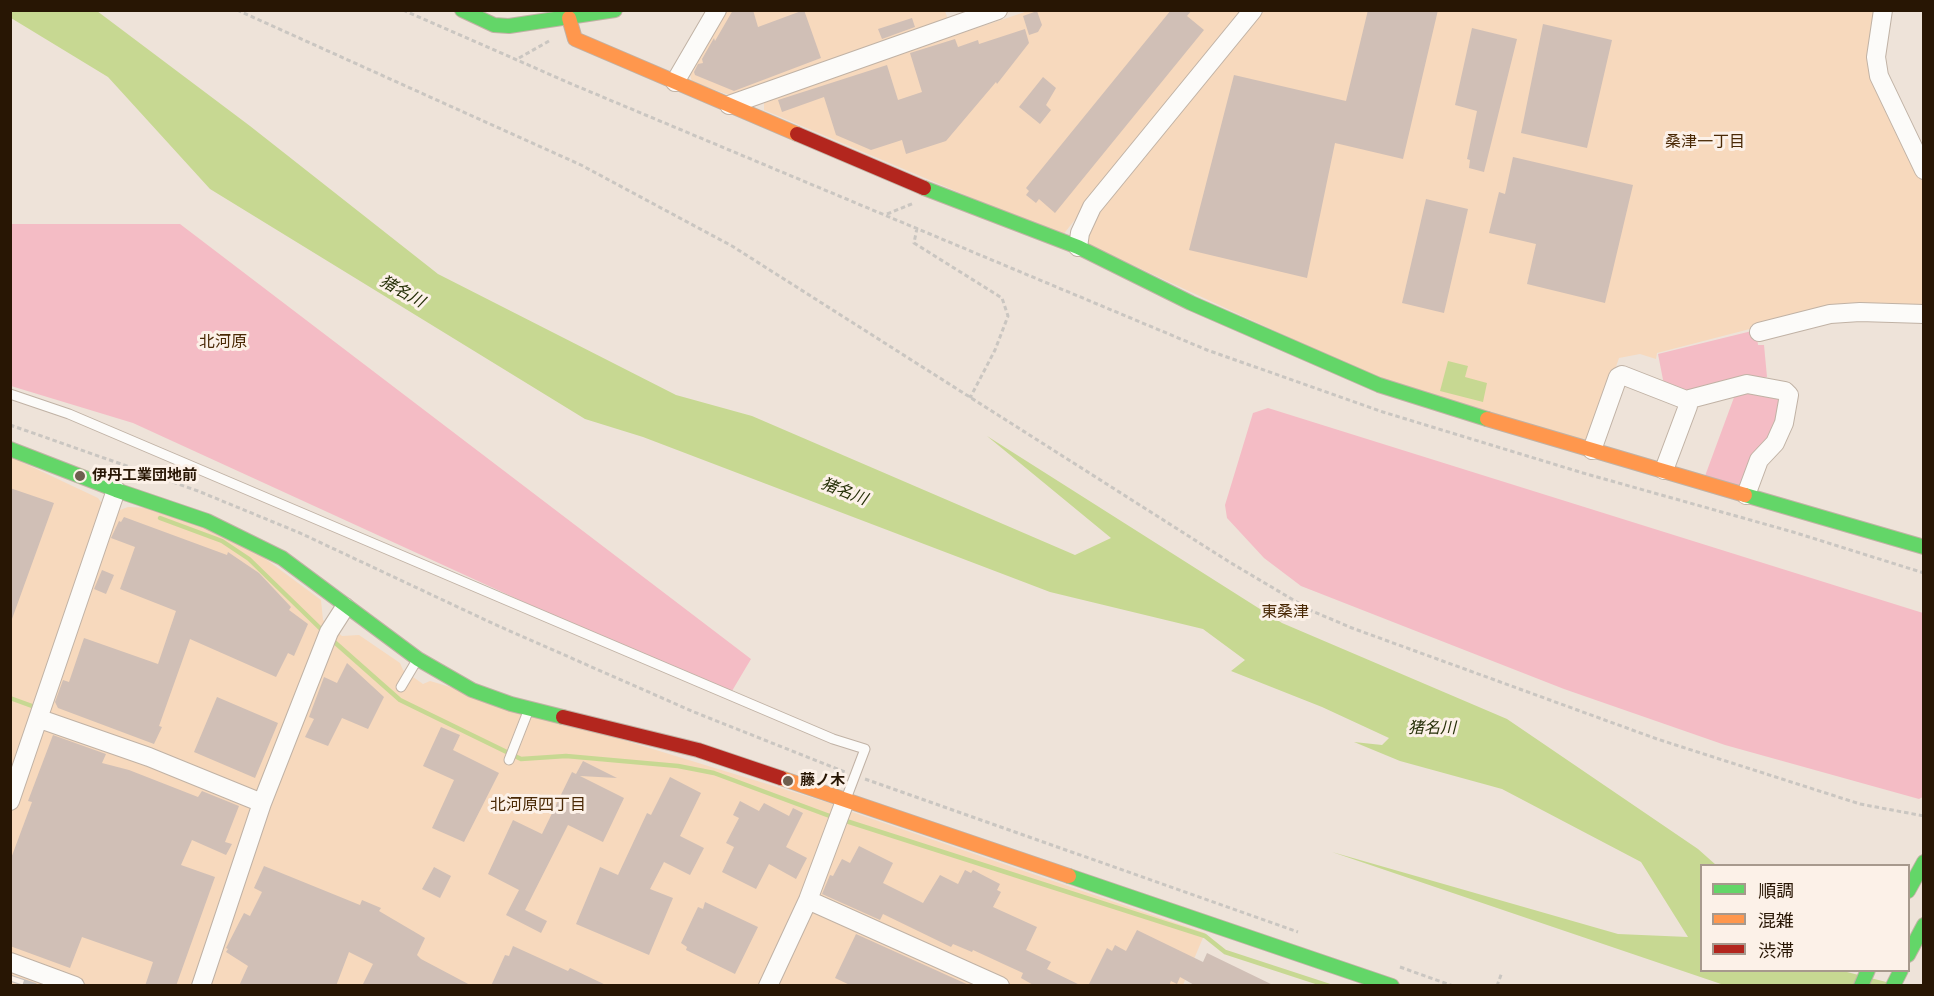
<!DOCTYPE html>
<html>
<head>
<meta charset="utf-8">
<style>
	body { margin:0 }
	#map { position:relative; width:1934px; height:996px; overflow:hidden; background:#eee3d9; font-family:"Fira Sans Condensed","Noto Sans JP",sans-serif }
	canvas { display:block }
	.frame { position:absolute; inset:0; border:12px solid #281604; pointer-events:none }
	.legend { position:absolute; left:1700px; top:864px; width:210px; height:108px; box-sizing:border-box; background:#fcf1e8; border:2px solid #a7998d; margin:0; padding:8px 10px; list-style:none; font-size:18px; color:#281604 }
	.legend li { display:flex; align-items:center; gap:12px; height:30px }
	.legend b { width:30px; border:2px solid #a7998d }
</style>
</head>
<body>
<div id="map">
<canvas width="1934" height="996"></canvas>
<div class="frame"></div>
<ul class="legend">
<li><b style="height:8px;background:#63d668"></b>順調</li>
<li><b style="height:8px;background:#ff974d"></b>混雑</li>
<li><b style="height:8px;background:#b3261e"></b>渋滞</li>
</ul>
</div>
<script>
const ctx = document.querySelector('canvas').getContext('2d');
ctx.lineJoin = 'round';
function fillPath(path, color) {
  ctx.fillStyle = color;
  ctx.fill(path, 'evenodd');
}
function poly(rows) {
  const path = new Path2D();
  for (const r of rows) {
    path.moveTo(r[0], r[1]);
    for (let i = 2; i < r.length; i += 2) path.lineTo(r[i], r[i + 1]);
  }
  return path;
}
function stroke(path, color, width, dash) {
  ctx.strokeStyle = color;
  ctx.lineWidth = width;
  ctx.lineCap = dash ? 'butt' : 'round';
  ctx.setLineDash(dash || []);
  ctx.stroke(path);
}
function label(font, color, halo, rows, align = 'center') {
  ctx.font = font + ' "Fira Sans Condensed","Noto Sans JP",sans-serif';
  ctx.lineWidth = 6;
  ctx.setLineDash([]);
  ctx.textBaseline = 'middle';
  ctx.strokeStyle = halo;
  ctx.fillStyle = color;
  for (const [text, x, y, turn = 0] of rows) {
    ctx.save();
    ctx.translate(x, y);
    ctx.rotate((+turn || 0) * Math.PI / 180);
    ctx.textAlign = isNaN(turn) ? turn : align;
    if (halo) ctx.strokeText(text, 0, 0);
    ctx.fillText(text, 0, 0);
    ctx.restore();
  }
}
fillPath(poly([
	[727,11,945,11,949,22,732,96,692,82,689,71],
	[1028,11,1241,11,1062,236,764,110,764,99],
	[1264,11,1877,11,1874,79,1923,183,1923,310,1804,315,1657,353,1656,359,1640,354,1619,358,1589,444,1381,380,1085,243,1087,231,1099,211],
	[11,457,98,498,103,505,120,510,128,507,152,508,244,543,321,600,323,620,342,636,359,635,400,663,403,670,423,684,430,681,437,683,839,806,761,985,11,986],
	[846,810,1205,933,1183,985,772,986]
]), '#f7d9bd');
fillPath(poly([
	[10,224,180,224,751,659,729,696,133,423,11,386],
	[1756,330,1758,345,1764,345,1767,377,1681,396,1665,390,1658,354],
	[1750,387,1785,398,1782,420,1745,488,1705,476,1736,392],
	[1268,408,1923,613,1923,797,1919,799,1725,745,1564,689,1301,586,1264,558,1227,518,1225,505,1253,413]
]), '#f4bcc5');
fillPath(poly([
	[10,11,97,11,250,126,438,274,676,395,752,416,1075,555,1111,538,987,436,1282,623,1507,719,1698,849,1716,865,1702,866,1702,970,1843,971,1898,985,1724,985,1332,852,1618,934,1688,937,1641,862,1502,789,1400,761,1354,742,1382,745,1389,738,1322,707,1231,671,1245,660,1203,629,1050,592,643,437,585,419,210,189,108,77,11,18],
	[1448,361,1468,366,1465,377,1487,383,1483,402,1440,391]
]), '#c7d892');
stroke(poly([
	[160,518,222,541,249,559,325,633],
	[331,639,400,700,521,759,566,756,678,766,714,773,835,818],
	[10,698,32,706],
	[843,820,1205,936,1225,952,1329,986]
]), '#c7d892', 4.5);
fillPath(poly([
	[733,10,753,10,758,27,804,10,821,58,734,91,695,75,694,72,698,64,703,63,702,59,714,38,715,41],
	[1171,10,1192,10,1187,16,1204,30,1055,213,1039,199,1036,203,1026,195,1029,191,1026,188],
	[1368,10,1438,10,1403,159,1335,143,1307,278,1189,250,1234,75,1346,101],
	[1037,11,1042,25,1038,32,1029,35,1023,16],
	[912,18,915,27,882,39,878,29],
	[1543,24,1612,40,1587,148,1521,133],
	[1472,28,1517,39,1484,172,1469,168,1470,160,1467,159,1477,111,1455,105],
	[1025,29,1029,43,997,84,996,82,946,141,906,154,902,140,871,150,836,135,824,97,782,112,778,100,887,65,898,100,922,92,910,53,955,39,958,47,978,40,979,44],
	[1043,77,1056,88,1046,105,1051,110,1040,124,1019,107],
	[1513,157,1633,185,1605,303,1527,284,1536,244,1489,233,1499,192,1505,194],
	[1426,199,1468,209,1444,313,1402,303],
	[10,488,54,503,12,619,10,618],
	[124,517,227,555,228,552,259,573,291,607,289,610,308,624,294,656,288,653,276,677,190,639,159,726,162,727,154,744,58,708,55,702,63,680,69,682,84,638,158,664,176,611,120,589,135,547,111,538,119,521,121,522],
	[102,570,114,575,106,594,94,589],
	[347,663,384,697,368,729,342,718,328,746,305,737,314,719,309,717,324,677,337,683],
	[217,697,278,723,255,778,194,752],
	[441,727,460,735,453,750,499,773,464,842,432,828,454,780,423,766],
	[53,735,106,754,102,763,129,770,198,797,202,791,239,806,225,842,232,844,226,855,192,840,181,865,215,877,176,986,145,986,153,962,82,937,70,968,10,946,10,861,32,802,28,801],
	[583,761,617,778,580,776,624,798,603,842,568,825,525,910,547,921,541,933,506,915,519,890,488,874,513,820,542,834,572,772,576,774],
	[670,777,701,793,680,836,704,848,690,875,664,862,650,889,673,898,649,955,576,924,600,867,618,875,647,813,651,815],
	[740,801,759,811,764,803,789,816,793,808,803,813,786,847,807,858,796,879,769,864,756,889,722,872,734,847,726,843,739,818,733,815],
	[859,846,893,863,883,883,923,903,940,875,958,884,965,870,971,873,973,870,1000,884,997,890,1001,892,993,907,1037,927,1026,950,1051,962,1047,969,1082,986,1035,986,1021,978,1023,973,973,950,972,952,953,944,951,947,883,914,880,920,822,894,830,875,833,876,842,859,850,863],
	[264,866,360,905,362,900,381,908,379,911,425,938,417,955,421,959,472,986,362,986,373,964,349,952,336,986,239,986,248,966,226,952,228,949,226,948,244,913,250,916,262,892,254,888],
	[434,867,451,876,440,898,422,889],
	[705,902,758,927,735,974,686,950,687,947,681,943,698,907,703,909],
	[1137,930,1203,962,1207,953,1275,986,1196,986,1180,977,1177,984,1171,981,1169,986,1088,986,1107,948,1112,951,1115,945,1126,951],
	[856,934,971,986,852,986,835,978],
	[513,946,568,971,570,968,608,986,491,986,505,955,509,956]
]), '#d0bfb6');
const lane = poly([
	[10,394,69,414,833,739,865,749,846,799],
	[401,687,417,660],
	[509,760,529,709]
]);
const street = poly([
	[1883,10,1876,57,1879,76,1924,170],
	[675,82,717,10],
	[729,105,998,10],
	[1078,247,1080,233,1092,207,1253,10],
	[1759,332,1830,314,1860,312,1924,314],
	[1686,400,1747,384,1785,391,1789,395,1784,423,1775,443,1759,460,1746,495],
	[1592,450,1618,377,1622,375,1686,400,1688,406,1664,470],
	[40,719,149,757,262,803],
	[10,801,116,490],
	[808,900,1000,986],
	[10,962,75,986],
	[201,986,262,803,329,632,345,607],
	[768,986,808,900,845,801]
]);
const fast = poly([
	[462,10,494,25,509,26,615,10],
	[924,188,1078,247,1191,303,1379,385,1487,419],
	[10,449,116,490,207,521,282,558,418,659,472,690,511,704,563,717],
	[1745,495,1924,547],
	[1069,876,1392,986],
	[1908,891,1924,862],
	[1908,955,1924,925],
	[1861,986,1868,970],
	[1893,986,1901,970]
]);
const slow = poly([
	[569,18,575,39,797,134],
	[1487,419,1745,495],
	[781,778,1069,876]
]);
const jam = poly([
	[797,134,924,188],
	[563,717,698,750,781,778]
]);
stroke(lane, '#c0b2a5', 11);
stroke(street, '#c0b2a5', 20);
stroke(fast, '#c0b2a5', 16);
stroke(slow, '#c0b2a5', 16);
stroke(jam, '#c0b2a5', 16);
stroke(poly([
	[237,10,581,165,732,246,1231,563,1312,611,1352,628,1657,739,1860,804,1924,816],
	[403,10,574,85,1207,350,1383,412,1583,473,1793,532,1924,573],
	[519,58,549,41],
	[887,214,914,203],
	[917,228,914,243,1002,298,1008,316,995,350,970,398],
	[10,425,198,491,300,533,494,624,694,712,845,772],
	[865,779,1298,932],
	[1400,967,1453,986],
	[1497,986,1502,972]
]), '#cac6c1', 3, [4.5, 3]);
stroke(lane, '#fcfbf9', 9);
stroke(street, '#fcfbf9', 18);
stroke(fast, '#63d668', 14);
stroke(slow, '#ff974d', 14);
stroke(jam, '#b3261e', 14);
const rail = poly([
	[10,978,34,986]
]);
stroke(rail, '#c7c3c0', 7);
stroke(rail, '#fcf1e8', 4.5, [14]);
for (const [x, y, r, color] of [
	[80,476,6,"#6d5e4f"],
	[788,781,6,"#6d5e4f"]
]) {
  const dot = new Path2D();
  dot.arc(x, y, r, 0, 2 * Math.PI);
  ctx.fillStyle = color;
  ctx.fill(dot);
  stroke(dot, '#fcf1e8', 2);
}
label('bold 15px', '#281604', '#fcf1e8', [
	["伊丹工業団地前",92,476],
	["藤ノ木",800,781]
], 'left');
label('16px', '#4a2905', '#fcf1e8', [
	["桑津一丁目",1705,143],
	["北河原",223,343],
	["東桑津",1285,613],
	["北河原四丁目",538,806]
]);
label('italic 16px', '#252f07', '#fcf1e8', [
	["猪名川",402,292,29],
	["猪名川",844,492,21],
	["猪名川",1432,729]
]);
</script>
</body>
</html>
